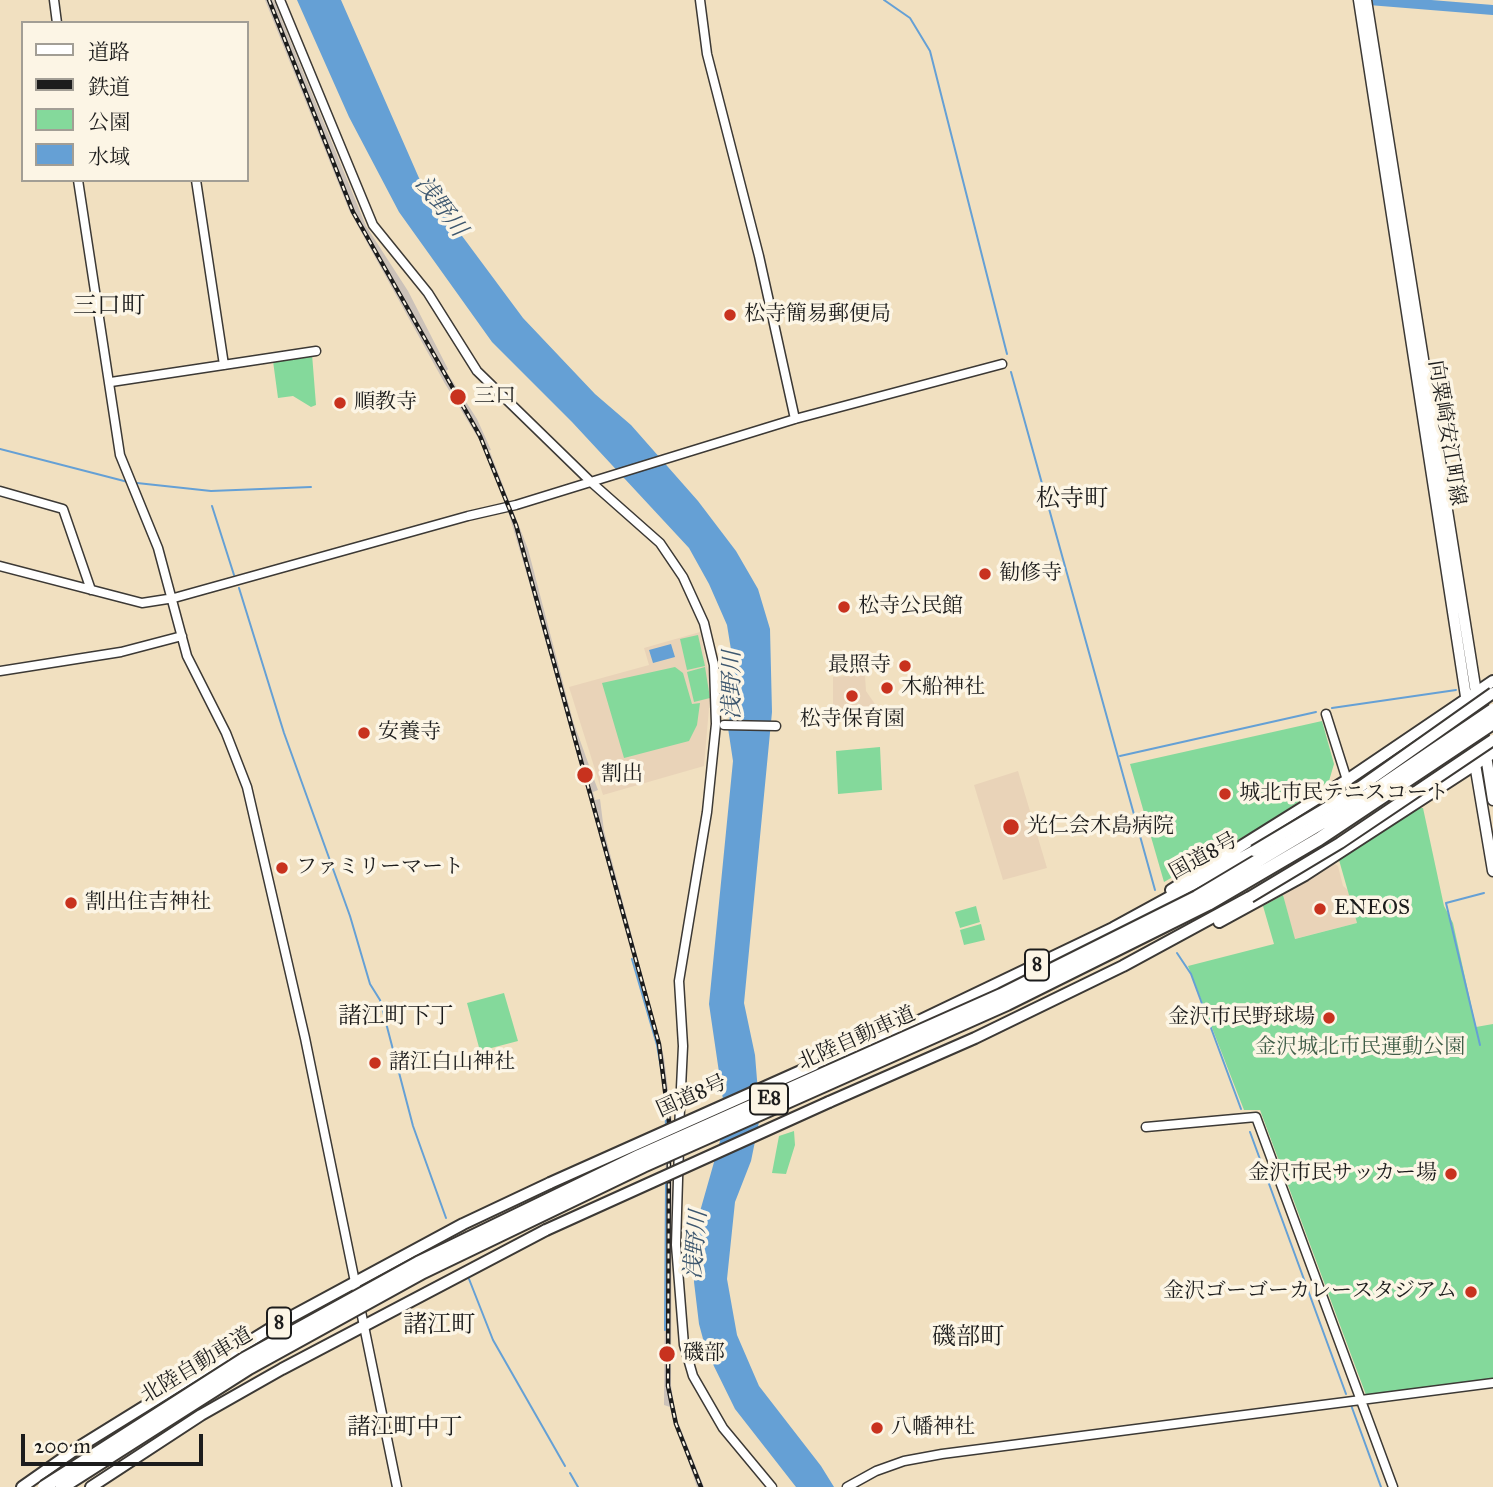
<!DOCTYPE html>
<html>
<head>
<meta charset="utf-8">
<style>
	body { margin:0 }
	#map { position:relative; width:1493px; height:1487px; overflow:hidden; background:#f1e0c0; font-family:"IM FELL Great Primer","Noto Serif JP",serif }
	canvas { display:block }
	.legend { position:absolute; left:21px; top:21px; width:228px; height:161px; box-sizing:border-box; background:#fcf5e5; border:2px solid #a29e95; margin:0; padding:9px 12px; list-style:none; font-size:21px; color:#1c1c1c }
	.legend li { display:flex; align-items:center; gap:14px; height:35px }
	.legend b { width:35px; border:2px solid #a29e95 }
	.scale { position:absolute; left:21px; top:1434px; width:182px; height:32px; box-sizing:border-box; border:4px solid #1c1c1c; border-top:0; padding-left:9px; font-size:21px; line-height:24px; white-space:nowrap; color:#1c1c1c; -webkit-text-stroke:5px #fcf5e5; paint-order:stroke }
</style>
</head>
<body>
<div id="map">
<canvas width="1493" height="1487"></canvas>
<ul class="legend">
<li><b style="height:9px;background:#fff"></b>道路</li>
<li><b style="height:9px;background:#1c1c1c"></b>鉄道</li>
<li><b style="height:19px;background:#84d99b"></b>公園</li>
<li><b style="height:19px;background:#65a0d5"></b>水域</li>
</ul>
<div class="scale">200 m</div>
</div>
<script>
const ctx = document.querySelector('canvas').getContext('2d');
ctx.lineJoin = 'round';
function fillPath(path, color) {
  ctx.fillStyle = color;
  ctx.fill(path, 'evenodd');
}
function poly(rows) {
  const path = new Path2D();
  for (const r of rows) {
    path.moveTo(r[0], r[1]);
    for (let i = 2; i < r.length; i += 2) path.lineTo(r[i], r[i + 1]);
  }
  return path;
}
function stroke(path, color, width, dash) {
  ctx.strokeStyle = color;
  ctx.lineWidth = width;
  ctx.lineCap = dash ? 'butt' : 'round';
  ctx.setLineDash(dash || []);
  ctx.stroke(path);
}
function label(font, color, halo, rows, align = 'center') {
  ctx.font = font + ' "IM FELL Great Primer","Noto Serif JP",serif';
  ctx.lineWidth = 7;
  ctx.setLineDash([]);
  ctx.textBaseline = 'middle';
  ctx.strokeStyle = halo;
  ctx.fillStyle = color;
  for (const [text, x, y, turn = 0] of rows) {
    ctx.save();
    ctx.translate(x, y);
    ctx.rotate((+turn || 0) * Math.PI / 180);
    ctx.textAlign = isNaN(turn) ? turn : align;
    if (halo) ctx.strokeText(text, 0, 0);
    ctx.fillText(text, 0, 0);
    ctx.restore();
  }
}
fillPath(poly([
	[700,632,711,685,704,766,603,795,569,687,649,665,644,648],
	[865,675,866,691,877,707,833,709,833,677],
	[1018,771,1047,868,1003,880,974,785],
	[1333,863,1338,866,1343,886,1348,890,1357,923,1294,939,1283,895]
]), '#e9d3b8');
fillPath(poly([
	[265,0,273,0,275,3,366,226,408,291,448,369,446,371,477,419,491,450,486,451,444,382,349,210],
	[490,452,528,549,573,721,595,782,598,790,593,792,595,800,600,799,604,831,664,1057,672,1122,671,1385,676,1417,704,1487,697,1487,670,1407,664,1405,666,1117,664,1084,657,1043,530,585,508,511,487,453]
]), '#ccc2b9');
fillPath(poly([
	[312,354,316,405,311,407,293,396,278,398,273,361],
	[698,635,705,666,687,670,680,639],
	[675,667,683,673,692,704,700,703,697,725,689,741,624,758,602,683],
	[705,667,710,698,694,702,687,672],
	[1322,721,1334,764,1329,781,1269,822,1164,882,1130,764],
	[880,747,882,790,838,794,836,751],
	[1418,808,1423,808,1444,906,1453,923,1476,1027,1493,1024,1493,1379,1366,1395,1260,1110,1244,1110,1188,966,1274,944,1263,906,1283,895,1295,939,1357,923,1339,860],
	[976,906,980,922,960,928,955,912],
	[981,924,985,940,964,945,960,930],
	[504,993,518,1041,480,1051,467,1003],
	[794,1131,795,1145,786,1174,772,1173,779,1136]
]), '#84d99b');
fillPath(poly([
	[297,0,341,0,419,178,523,318,595,394,631,425,698,501,736,551,758,589,770,629,772,712,744,1003,755,1055,760,1117,751,1161,735,1202,727,1279,737,1335,759,1386,821,1466,834,1487,796,1487,735,1409,706,1350,699,1324,694,1282,697,1222,726,1120,709,1004,733,761,728,728,734,691,733,662,727,625,709,584,689,548,572,422,492,342,399,212,349,117],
	[671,644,675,657,653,663,649,650]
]), '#65a0d5');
stroke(poly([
	[884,0,910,18,930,51,1007,354],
	[1011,372,1155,890],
	[0,449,128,482],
	[137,483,211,491,311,487],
	[212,506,234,575],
	[239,588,284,733,350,916,370,984,380,1000,413,1126,446,1218],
	[1332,708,1456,690],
	[1120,756,1316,712],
	[1177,953,1191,974,1241,1109],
	[632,959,657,1045,664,1084,666,1126],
	[1480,1045,1446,903,1484,893],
	[1250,1132,1346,1394],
	[469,1279,493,1340,565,1466],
	[665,1330,666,1181],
	[1351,1405,1381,1487],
	[570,1473,578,1487]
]), '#65a0d5', 2);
stroke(poly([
	[1369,0,1493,10]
]), '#65a0d5', 10);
const tertiary = poly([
	[54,0,57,23],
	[280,0,373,225,428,293,477,371,591,482,660,543,683,577,704,623,714,665,716,724,707,812,679,981,683,1046,679,1130],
	[700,0,707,54,759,256,795,419],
	[78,180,120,455,158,548,187,656,226,733,247,787,305,1038,397,1487],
	[196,180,224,365],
	[111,382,316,351],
	[0,491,63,509,91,590],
	[0,566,142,603,174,598,468,516,516,505,795,419,1002,364],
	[0,671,121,652,182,636],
	[1326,714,1347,780],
	[724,725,776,726],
	[1146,1127,1256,1117,1393,1487],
	[679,1147,676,1245,684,1345,693,1376,723,1428,772,1487],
	[847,1487,876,1471,904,1461,942,1454,1493,1383]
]);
const secondary = poly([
	[1359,0,1471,729],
	[1366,0,1493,800],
	[1474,758,1493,871]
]);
const trunk = poly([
	[1171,890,1347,780,1493,681],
	[1219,922,1305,875,1493,753],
	[814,1065,879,1040,1113,928,1254,851],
	[829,1102,975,1038,1123,966,1250,897],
	[22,1487,79,1447,276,1325,463,1224,550,1183],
	[91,1487,201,1415,282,1369,546,1230]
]);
stroke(tertiary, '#3c3935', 11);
stroke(secondary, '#3c3935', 13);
stroke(trunk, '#3c3935', 14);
stroke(tertiary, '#fff', 8);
stroke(secondary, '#fff', 10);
stroke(trunk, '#fff', 10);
const rail = poly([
	[269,0,353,212,480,436,516,525,659,1044,669,1122,668,1386,676,1424,701,1487]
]);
stroke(rail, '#1c1c1c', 4.5);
stroke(rail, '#fcf5e5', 2, [5]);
const trunkBridge = poly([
	[1254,851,1353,792,1493,693],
	[1250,897,1340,843,1493,740],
	[550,1183,814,1065],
	[546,1230,829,1102]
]);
const motorwayBridge = poly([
	[44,1487,244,1359,418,1263,639,1156,1001,995,1197,897,1368,795,1493,710],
	[62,1487,249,1368,423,1272,643,1166,1007,1004,1208,904,1319,839,1493,723]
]);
stroke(trunkBridge, '#3c3935', 14, []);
stroke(motorwayBridge, '#3c3935', 16, []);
stroke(trunkBridge, '#fff', 10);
stroke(motorwayBridge, '#fff', 12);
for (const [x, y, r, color] of [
	[730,315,7,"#c8321e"],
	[458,397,9,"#c8321e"],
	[340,403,7,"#c8321e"],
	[985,574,7,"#c8321e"],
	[844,607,7,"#c8321e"],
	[905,666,7,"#c8321e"],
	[887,688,7,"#c8321e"],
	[852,696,7,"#c8321e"],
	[364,733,7,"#c8321e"],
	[585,775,9,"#c8321e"],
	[1225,794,7,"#c8321e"],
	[1011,827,9,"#c8321e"],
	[282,868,7,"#c8321e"],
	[71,903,7,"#c8321e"],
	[1320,909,7,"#c8321e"],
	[1329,1018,7,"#c8321e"],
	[375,1063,7,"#c8321e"],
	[1451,1174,7,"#c8321e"],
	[1471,1292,7,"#c8321e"],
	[667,1354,9,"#c8321e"],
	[877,1428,7,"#c8321e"]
]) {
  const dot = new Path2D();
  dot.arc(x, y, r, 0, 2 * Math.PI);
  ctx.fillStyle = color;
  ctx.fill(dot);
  stroke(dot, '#fcf5e5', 2.5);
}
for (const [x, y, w] of [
	[1037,965,24],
	[769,1099,38],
	[279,1323,24]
]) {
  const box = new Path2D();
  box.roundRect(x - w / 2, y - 15.5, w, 31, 5);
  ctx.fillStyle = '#fcf5e5';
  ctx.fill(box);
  stroke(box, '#1c1c1c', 2);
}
label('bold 19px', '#1c1c1c', null, [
	["8",1037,965],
	["E8",769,1099],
	["8",279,1323]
]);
label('21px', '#1c1c1c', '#fcf5e5', [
	["松寺簡易郵便局",744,315],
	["三口",474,397],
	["順教寺",354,403],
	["勧修寺",999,574],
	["松寺公民館",858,607],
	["最照寺",891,666,"right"],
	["木船神社",901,688],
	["松寺保育園",852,720,"center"],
	["安養寺",378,733],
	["割出",601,775],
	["城北市民テニスコート",1239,794],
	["光仁会木島病院",1027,827],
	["ファミリーマート",296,868],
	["割出住吉神社",85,903],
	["ENEOS",1334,909],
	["金沢市民野球場",1315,1018,"right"],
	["諸江白山神社",389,1063],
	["金沢市民サッカー場",1437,1174,"right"],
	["金沢ゴーゴーカレースタジアム",1457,1292,"right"],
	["磯部",683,1354],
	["八幡神社",891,1428]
], 'left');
label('21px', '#1c1c1c', '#fcf5e5', [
	["向粟崎安江町線",1446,433,81],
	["国道8号",1204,857,-29],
	["北陸自動車道",857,1039,-24],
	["国道8号",692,1097,-24],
	["北陸自動車道",197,1366,-31]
]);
label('21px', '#405e48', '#fcf5e5', [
	["金沢城北市民運動公園",1360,1048]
]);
label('italic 23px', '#3d576f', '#fcf5e5', [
	["浅野川",440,207,53],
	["浅野川",733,685,-90],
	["浅野川",697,1245,-85]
]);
label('23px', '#1c1c1c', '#fcf5e5', [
	["諸江町下丁",396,1017],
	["諸江町中丁",405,1428]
]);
label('24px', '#1c1c1c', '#fcf5e5', [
	["三口町",109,307],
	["松寺町",1072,500],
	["諸江町",439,1326],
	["磯部町",968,1338]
]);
</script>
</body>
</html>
